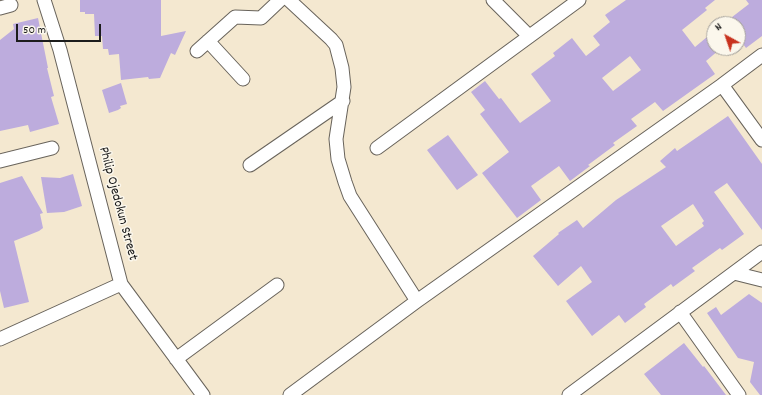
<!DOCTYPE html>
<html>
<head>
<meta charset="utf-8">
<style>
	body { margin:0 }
	#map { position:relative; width:762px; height:395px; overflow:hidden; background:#f4e8d0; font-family:Dekko,sans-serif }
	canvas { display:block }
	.north { position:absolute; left:706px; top:16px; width:40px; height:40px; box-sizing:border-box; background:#fbf7ec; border:1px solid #a29f99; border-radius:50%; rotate:320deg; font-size:11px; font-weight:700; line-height:16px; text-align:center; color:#1c1c1c }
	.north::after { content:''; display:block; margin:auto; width:14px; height:18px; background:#c8321e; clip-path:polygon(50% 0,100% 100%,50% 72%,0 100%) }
	.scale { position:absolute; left:16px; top:24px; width:85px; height:18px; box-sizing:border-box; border:2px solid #1c1c1c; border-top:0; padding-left:5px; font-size:12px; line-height:14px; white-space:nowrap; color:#1c1c1c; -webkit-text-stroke:3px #fbf7ec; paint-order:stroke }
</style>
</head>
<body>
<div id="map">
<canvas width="762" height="395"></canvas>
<div class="north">N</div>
<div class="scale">50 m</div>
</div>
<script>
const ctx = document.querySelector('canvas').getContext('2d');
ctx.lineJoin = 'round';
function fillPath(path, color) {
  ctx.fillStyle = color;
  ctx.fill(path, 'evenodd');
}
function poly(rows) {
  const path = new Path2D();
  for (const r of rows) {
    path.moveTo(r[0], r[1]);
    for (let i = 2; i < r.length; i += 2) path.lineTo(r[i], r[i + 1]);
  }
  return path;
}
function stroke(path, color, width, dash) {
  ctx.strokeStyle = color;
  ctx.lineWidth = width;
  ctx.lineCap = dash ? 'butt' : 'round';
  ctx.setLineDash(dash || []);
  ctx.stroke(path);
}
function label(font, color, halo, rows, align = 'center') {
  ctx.font = font + ' Dekko,sans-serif';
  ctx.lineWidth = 3;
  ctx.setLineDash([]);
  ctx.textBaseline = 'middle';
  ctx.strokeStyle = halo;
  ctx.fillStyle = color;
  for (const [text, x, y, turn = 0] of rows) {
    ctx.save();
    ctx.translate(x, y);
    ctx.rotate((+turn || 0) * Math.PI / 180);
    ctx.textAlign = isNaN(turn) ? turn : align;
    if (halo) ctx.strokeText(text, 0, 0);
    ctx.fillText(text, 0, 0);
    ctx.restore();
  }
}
fillPath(poly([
	[80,0,161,0,161,36,186,31,175,55,171,53,160,78,149,79,148,77,121,80,119,54,109,55,108,49,103,49,102,36,95,36,94,14,85,14,85,12,80,12],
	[626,0,715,0,705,8,707,10,682,30,695,47,707,37,714,44,714,48,717,48,719,50,706,61,715,74,663,111,655,102,631,119,637,126,613,143,615,145,588,165,590,166,570,181,559,166,531,186,541,200,517,218,482,173,509,152,480,114,485,110,471,92,485,81,499,99,501,98,520,123,551,101,531,74,555,56,553,53,572,38,586,56,600,45,593,36,610,22,605,15],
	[630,56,641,70,613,91,602,78],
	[746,0,762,0,762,36,746,48,738,37,738,24,723,24,749,4],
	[38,18,48,68,47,68,54,96,51,97,59,124,30,132,28,125,0,131,0,40,14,29,13,24],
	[121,83,127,104,120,106,121,108,118,110,109,113,102,90],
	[728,116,762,164,762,230,727,183,714,192,744,234,722,250,720,248,692,268,695,271,673,287,671,284,644,304,646,307,625,323,619,315,592,336,566,301,592,282,581,266,558,286,533,256,559,234,558,233,577,220,583,228,616,200,666,167,660,161,675,148,677,151],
	[693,204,704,221,702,223,704,226,676,246,661,226],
	[448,135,478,175,457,190,427,150],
	[73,174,82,206,64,212,47,213,41,177,60,178],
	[22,176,43,213,40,214,43,228,39,231,14,241,29,302,4,308,0,291,0,183],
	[749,294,762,303,762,395,760,395,750,382,754,362,738,358,707,313,716,307,721,315],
	[684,343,703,367,704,366,726,395,661,395,644,374]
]), '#bdacdd');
const minor = poly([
	[44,0,60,50,121,284,203,395],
	[289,0,331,39,336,45,342,68,344,87,336,139,338,159,345,182,350,196,417,301],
	[493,0,529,36],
	[0,8,11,5],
	[208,41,243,79],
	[197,51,235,17,261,18,280,0],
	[722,85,762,140],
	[377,148,579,0],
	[0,161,52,148],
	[250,165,343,101],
	[734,273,762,280],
	[680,312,739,395],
	[0,339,121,284],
	[176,359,277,285],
	[290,395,417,301,722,85,762,55],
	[569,395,762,252]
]);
stroke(minor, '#68635b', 15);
stroke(minor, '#fff', 13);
label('14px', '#1c1c1c', '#fbf7ec', [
	["Philip Ojedokun Street",117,204,75]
]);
</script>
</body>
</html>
